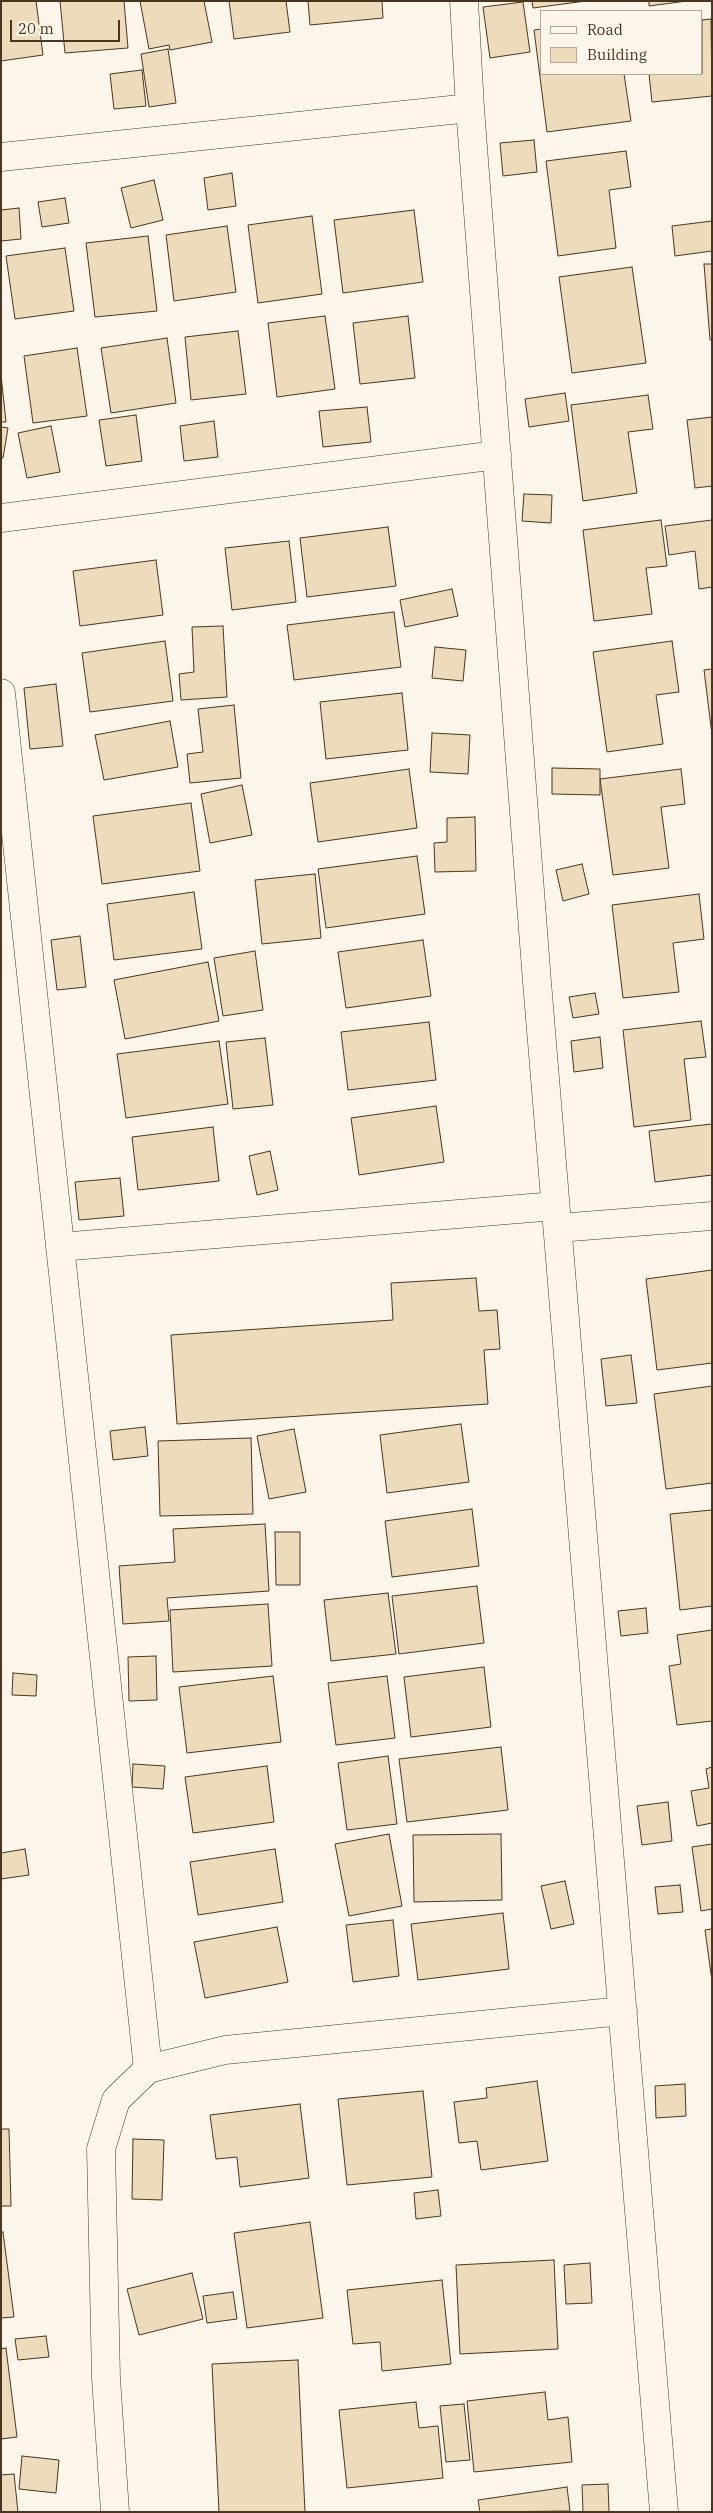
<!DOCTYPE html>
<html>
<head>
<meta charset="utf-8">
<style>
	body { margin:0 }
	#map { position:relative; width:713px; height:2513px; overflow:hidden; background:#fbf6e9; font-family:"IBM Plex Serif",serif }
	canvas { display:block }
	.frame { position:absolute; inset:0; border:2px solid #4a3520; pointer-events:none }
	.legend { position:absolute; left:540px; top:10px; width:162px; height:65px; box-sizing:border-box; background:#fbf6e9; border:1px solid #b4a999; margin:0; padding:6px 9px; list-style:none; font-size:15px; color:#4a3520 }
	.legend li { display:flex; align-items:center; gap:10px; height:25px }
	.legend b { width:25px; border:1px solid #b4a999 }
	.scale { position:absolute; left:10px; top:20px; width:110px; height:22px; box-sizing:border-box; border:2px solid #4a3520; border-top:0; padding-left:6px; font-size:15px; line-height:18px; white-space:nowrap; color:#4a3520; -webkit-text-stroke:4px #fbf6e9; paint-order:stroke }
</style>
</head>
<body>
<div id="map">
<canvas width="713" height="2513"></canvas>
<div class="frame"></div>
<ul class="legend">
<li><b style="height:6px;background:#fbf6e9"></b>Road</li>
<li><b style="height:14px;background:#ecdcbc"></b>Building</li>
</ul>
<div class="scale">20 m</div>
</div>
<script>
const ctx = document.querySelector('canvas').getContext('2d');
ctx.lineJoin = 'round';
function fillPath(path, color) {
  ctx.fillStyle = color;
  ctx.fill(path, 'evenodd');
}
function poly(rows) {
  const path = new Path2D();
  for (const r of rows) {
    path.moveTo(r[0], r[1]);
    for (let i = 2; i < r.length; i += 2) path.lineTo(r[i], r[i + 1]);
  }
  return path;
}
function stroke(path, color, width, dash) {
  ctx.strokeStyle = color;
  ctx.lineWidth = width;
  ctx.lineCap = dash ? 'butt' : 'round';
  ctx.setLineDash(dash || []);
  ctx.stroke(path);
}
const building = poly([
	[1,1,36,1,43,55,1,61,1,1],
	[60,1,124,1,128,48,65,53,60,1],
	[140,1,204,1,212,42,170,50,169,45,149,49,140,1],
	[229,1,286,1,290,32,234,39,229,1],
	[308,1,382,1,383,18,310,25,308,1],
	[532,1,586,1,533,8,532,1],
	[649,1,687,1,649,6,649,1],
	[523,2,530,52,490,58,483,7,523,2],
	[711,19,712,96,652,102,649,74,702,74,702,20,711,19],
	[542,29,542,74,624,74,631,121,547,132,534,30,542,29],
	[168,49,176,103,149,107,141,54,168,49],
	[142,70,146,106,114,109,110,74,142,70],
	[534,140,537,172,503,176,500,143,534,140],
	[626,151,631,187,609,190,616,248,558,256,546,161,626,151],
	[232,173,236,206,208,210,204,178,232,173],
	[154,180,163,220,131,228,121,188,154,180],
	[65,198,69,223,42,227,38,202,65,198],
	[19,208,21,239,1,241,1,210,19,208],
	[414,210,423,282,343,293,334,220,414,210],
	[312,216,322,294,258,303,248,225,312,216],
	[712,221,712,251,675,256,672,226,712,221],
	[227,226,236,292,174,301,166,235,227,226],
	[148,236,157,311,95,317,86,243,148,236],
	[65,248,74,311,15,319,6,256,65,248],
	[704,264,712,264,712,340,710,340,704,264],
	[632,267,646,363,572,373,559,277,632,267],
	[325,316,335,389,277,397,268,323,325,316],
	[408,316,415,378,360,384,353,323,408,316],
	[238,331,246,394,191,400,185,337,238,331],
	[167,338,176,403,111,413,101,348,167,338],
	[77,348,87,416,33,423,24,356,77,348],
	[1,375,6,422,1,422,1,375],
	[565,393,569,421,529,427,525,399,565,393],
	[648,395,653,429,628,432,637,493,583,501,571,405,648,395],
	[367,407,371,442,323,447,319,411,367,407],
	[136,415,142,461,106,466,99,420,136,415],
	[712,417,712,486,695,488,687,420,712,417],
	[214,421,218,457,184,461,180,426,214,421],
	[51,426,60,472,27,478,18,433,51,426],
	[1,427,8,428,3,458,1,458,1,427],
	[524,494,552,495,551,523,522,521,524,494],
	[661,520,667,566,646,568,652,614,594,621,583,530,661,520],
	[712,520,712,587,699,589,695,551,669,555,665,526,712,520],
	[388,527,396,586,307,597,300,538,388,527],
	[289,541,296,602,232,610,225,548,289,541],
	[156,560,163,615,80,626,73,571,156,560],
	[452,589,458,616,405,627,400,600,452,589],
	[394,612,401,667,294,680,287,625,394,612],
	[223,626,227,697,181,700,179,674,194,672,192,627,223,626],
	[165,641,173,701,90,712,82,653,165,641],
	[672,641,679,692,656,695,663,744,607,752,593,652,672,641],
	[435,647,466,650,463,681,432,678,435,647],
	[712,669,712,735,704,670,712,669],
	[56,684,63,746,30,749,24,688,56,684],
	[402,693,408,750,326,759,320,702,402,693],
	[234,705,241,778,190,783,187,754,203,752,198,709,234,705],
	[170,721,178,767,104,780,95,735,170,721],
	[432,733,470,735,468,774,430,772,432,733],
	[552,768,600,769,600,795,552,794,552,768],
	[409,769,417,828,318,842,310,783,409,769],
	[681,769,685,804,661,807,669,868,613,875,600,779,681,769],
	[242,785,252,835,210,843,201,794,242,785],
	[191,803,200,871,102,884,93,816,191,803],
	[475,817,476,871,435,872,434,843,447,842,447,818,475,817],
	[417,856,425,914,326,928,318,869,417,856],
	[582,864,589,894,563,901,556,870,582,864],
	[315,874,321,938,262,944,255,880,315,874],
	[194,892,202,949,114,960,107,904,194,892],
	[699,894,704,939,673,943,679,992,623,998,612,905,699,894],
	[80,936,86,987,57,990,51,940,80,936],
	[423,940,431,996,346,1008,338,952,423,940],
	[255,951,263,1010,223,1016,214,958,255,951],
	[208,962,219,1021,125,1039,114,980,208,962],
	[595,993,599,1014,573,1018,569,997,595,993],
	[701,1021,706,1057,684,1059,691,1120,634,1127,623,1030,701,1021],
	[429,1022,436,1080,348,1090,341,1032,429,1022],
	[600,1037,603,1068,574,1072,571,1041,600,1037],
	[265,1038,273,1105,233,1109,226,1042,265,1038],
	[219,1041,228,1104,126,1118,117,1054,219,1041],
	[436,1106,444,1162,359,1175,351,1118,436,1106],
	[712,1124,712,1175,655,1182,649,1131,712,1124],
	[213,1127,219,1181,138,1190,132,1137,213,1127],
	[270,1151,278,1190,257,1195,249,1156,270,1151],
	[120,1178,124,1216,79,1220,75,1182,120,1178],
	[712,1270,712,1363,657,1370,646,1279,712,1270],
	[476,1278,479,1311,497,1310,500,1349,484,1350,488,1404,177,1424,171,1335,393,1320,391,1283,476,1278],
	[631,1355,637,1403,606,1406,601,1359,631,1355],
	[712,1386,712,1483,666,1489,654,1394,712,1386],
	[461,1424,469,1482,387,1493,380,1435,461,1424],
	[145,1427,148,1456,113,1460,110,1431,145,1427],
	[294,1429,306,1492,269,1499,257,1436,294,1429],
	[251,1438,253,1514,160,1516,158,1441,251,1438],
	[472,1509,479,1566,392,1577,385,1521,472,1509],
	[712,1510,712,1606,680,1610,670,1514,712,1510],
	[265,1524,269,1591,167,1598,169,1621,123,1624,119,1566,175,1562,173,1529,265,1524],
	[275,1532,300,1532,300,1585,276,1585,275,1532],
	[477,1586,484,1643,399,1654,392,1596,477,1586],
	[388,1593,396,1654,331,1661,324,1600,388,1593],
	[268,1604,272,1666,173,1672,170,1610,268,1604],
	[646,1608,648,1633,621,1636,618,1611,646,1608],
	[712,1630,712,1721,677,1725,669,1666,681,1664,677,1635,712,1630],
	[156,1656,157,1700,129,1701,128,1657,156,1656],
	[484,1667,491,1727,411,1737,404,1677,484,1667],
	[13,1673,37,1675,36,1696,12,1695,13,1673],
	[273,1676,281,1742,187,1753,179,1687,273,1676],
	[387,1676,395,1738,336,1745,328,1683,387,1676],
	[501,1747,508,1810,407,1822,399,1759,501,1747],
	[388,1756,397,1824,347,1830,338,1763,388,1756],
	[133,1764,165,1766,163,1789,132,1787,133,1764],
	[267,1766,274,1822,193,1833,185,1777,267,1766],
	[712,1767,712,1823,697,1826,691,1791,709,1788,706,1769,712,1767],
	[668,1802,672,1841,642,1845,637,1806,668,1802],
	[389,1834,402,1906,349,1916,335,1844,389,1834],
	[501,1834,502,1900,414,1902,413,1835,501,1834],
	[712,1844,712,1909,701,1911,692,1847,712,1844],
	[25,1849,29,1875,1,1879,1,1853,25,1849],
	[275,1849,283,1902,198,1915,190,1862,275,1849],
	[565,1881,574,1924,551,1929,541,1886,565,1881],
	[680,1885,683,1912,658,1914,655,1887,680,1885],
	[503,1913,509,1969,418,1980,411,1924,503,1913],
	[393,1920,399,1976,353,1982,346,1925,393,1920],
	[277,1927,288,1982,205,1998,194,1942,277,1927],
	[712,1929,712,1981,705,1930,712,1929],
	[537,2081,548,2161,481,2170,477,2141,459,2143,454,2102,487,2098,486,2088,537,2081],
	[685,2084,686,2116,656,2118,655,2086,685,2084],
	[423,2091,432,2177,347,2185,338,2099,423,2091],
	[300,2104,309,2178,240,2187,237,2157,216,2159,210,2115,300,2104],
	[1,2129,9,2129,11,2206,1,2206,1,2129],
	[133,2139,164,2140,162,2200,132,2199,133,2139],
	[438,2190,441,2216,416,2219,414,2193,438,2190],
	[310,2222,323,2318,247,2328,234,2233,310,2222],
	[3,2232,14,2317,1,2318,1,2233,3,2232],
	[554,2260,558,2349,460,2354,456,2265,554,2260],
	[590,2263,592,2303,566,2304,564,2265,590,2263],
	[192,2273,203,2319,139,2335,127,2289,192,2273],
	[442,2280,451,2364,382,2371,380,2342,353,2344,347,2290,442,2280],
	[233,2292,237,2319,207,2323,203,2296,233,2292],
	[46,2336,49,2357,18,2360,15,2339,46,2336],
	[6,2348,17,2437,1,2439,1,2349,6,2348],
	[298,2360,305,2512,219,2512,212,2364,298,2360],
	[545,2392,548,2420,568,2417,572,2462,474,2472,467,2401,545,2392],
	[416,2402,419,2428,438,2426,443,2478,347,2488,339,2410,416,2402],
	[464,2404,470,2460,446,2462,440,2406,464,2404],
	[22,2456,59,2460,56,2493,19,2489,22,2456],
	[14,2474,18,2512,1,2512,1,2475,14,2474],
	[608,2484,609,2512,583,2512,582,2485,608,2484],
	[567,2487,570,2511,480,2512,478,2500,567,2487]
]);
fillPath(building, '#ecdcbc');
stroke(building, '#4a3520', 1);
const minor = poly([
	[464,1,470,108,537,982,664,2512],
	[1,157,470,108],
	[1,518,497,455],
	[1,693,148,2069],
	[558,1228,712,1216],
	[60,1247,555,1206],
	[115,2512,106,2378,101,2149,116,2100,148,2069,225,2050,623,2011]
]);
stroke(minor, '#4a3520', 29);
stroke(minor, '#fbf6e9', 28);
</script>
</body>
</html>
